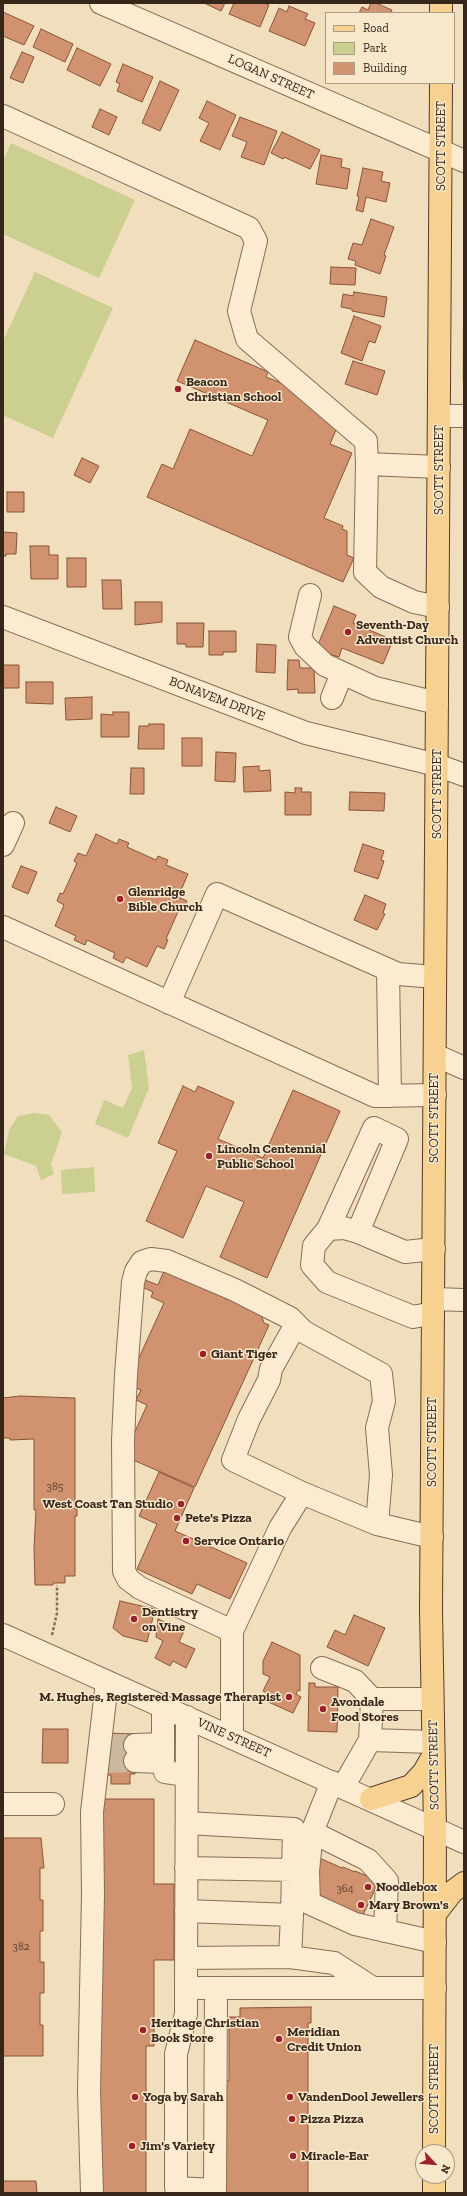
<!DOCTYPE html>
<html>
<head>
<meta charset="utf-8">
<style>
	body { margin:0 }
	#map { position:relative; width:467px; height:2196px; overflow:hidden; background:#f0debc; font-family:"Zilla Slab",serif }
	canvas { display:block }
	.frame { position:absolute; inset:0; border:4px solid #37271a; pointer-events:none }
	.legend { position:absolute; left:325px; top:12px; width:130px; height:72px; box-sizing:border-box; background:#f7e8cc; border:1px solid #aa9b85; margin:0; padding:5px 7px; list-style:none; font-size:12px; color:#37271a }
	.legend li { display:flex; align-items:center; gap:8px; height:20px }
	.legend b { width:20px; border:1px solid #aa9b85 }
	.north { position:absolute; left:415px; top:2144px; width:40px; height:40px; box-sizing:border-box; background:#f7e8cc; border:1px solid #aa9b85; border-radius:50%; rotate:116deg; font-size:11px; font-weight:700; line-height:16px; text-align:center; color:#37271a }
	.north::after { content:''; display:block; margin:auto; width:14px; height:18px; background:#9c2129; clip-path:polygon(50% 0,100% 100%,50% 72%,0 100%) }
</style>
</head>
<body>
<div id="map">
<canvas width="467" height="2196"></canvas>
<div class="frame"></div>
<ul class="legend">
<li><b style="height:5px;background:#f7d190"></b>Road</li>
<li><b style="height:11px;background:#cbcf90"></b>Park</li>
<li><b style="height:11px;background:#d1926f"></b>Building</li>
</ul>
<div class="north">N</div>
</div>
<script>
const ctx = document.querySelector('canvas').getContext('2d');
ctx.lineJoin = 'round';
function fillPath(path, color) {
  ctx.fillStyle = color;
  ctx.fill(path, 'evenodd');
}
function poly(rows) {
  const path = new Path2D();
  for (const r of rows) {
    path.moveTo(r[0], r[1]);
    for (let i = 2; i < r.length; i += 2) path.lineTo(r[i], r[i + 1]);
  }
  return path;
}
function stroke(path, color, width, dash) {
  ctx.strokeStyle = color;
  ctx.lineWidth = width;
  ctx.lineCap = dash ? 'butt' : 'round';
  ctx.setLineDash(dash || []);
  ctx.stroke(path);
}
function label(font, color, halo, rows, align = 'center') {
  ctx.font = font + ' "Zilla Slab",serif';
  ctx.lineWidth = 3;
  ctx.setLineDash([]);
  ctx.textBaseline = 'middle';
  ctx.strokeStyle = halo;
  ctx.fillStyle = color;
  for (const [text, x, y, turn = 0] of rows) {
    ctx.save();
    ctx.translate(x, y);
    ctx.rotate((+turn || 0) * Math.PI / 180);
    ctx.textAlign = isNaN(turn) ? turn : align;
    if (halo) ctx.strokeText(text, 0, 0);
    ctx.fillText(text, 0, 0);
    ctx.restore();
  }
}
fillPath(poly([
	[11,143,135,200,99,278,3,234,3,161],
	[464,249,464,382,462,382],
	[35,272,113,308,53,438,3,415,3,341],
	[144,1050,149,1088,128,1138,95,1124,104,1100,123,1108,132,1088,128,1055],
	[34,1113,49,1115,62,1132,51,1164,54,1174,41,1180,36,1166,4,1154,9,1130,18,1116],
	[94,1167,95,1192,62,1194,61,1170]
]), '#cbcf90');
const building = poly([
	[204,3,225,3,221,11,204,3],
	[234,3,264,3,269,5,260,27,229,14,234,3],
	[371,3,376,3,392,10,391,13,359,13,362,7,368,10,371,3],
	[289,6,308,14,305,19,315,23,305,46,269,31,279,8,287,12,289,6],
	[3,12,34,26,24,45,3,36,3,12],
	[41,29,73,44,65,62,33,47,41,29],
	[77,48,111,64,100,86,67,70,77,48],
	[22,52,34,57,23,83,10,78,22,52],
	[123,64,153,77,142,102,117,91,120,84,116,82,123,64],
	[160,81,179,90,160,131,142,123,160,81],
	[207,101,236,115,220,150,200,141,209,123,199,118,207,101],
	[100,109,117,117,109,135,92,127,100,109],
	[240,117,277,131,264,165,241,157,247,142,232,136,240,117],
	[282,132,320,150,310,169,284,157,283,159,271,153,282,132],
	[321,155,342,159,341,167,350,169,347,189,316,184,321,155],
	[363,168,383,172,381,181,390,183,386,202,366,197,363,212,356,210,359,197,357,196,363,168],
	[371,219,394,227,384,255,386,256,380,274,355,265,356,261,348,259,353,243,362,245,371,219],
	[331,267,356,268,355,285,330,284,331,267],
	[354,292,387,297,384,317,352,311,352,309,341,307,343,294,353,296,354,292],
	[354,316,381,326,375,343,369,341,362,361,341,353,354,316],
	[195,340,268,372,266,377,284,384,336,430,330,444,352,453,324,518,343,526,342,529,347,531,347,555,354,558,343,582,147,497,162,464,173,469,190,429,252,456,268,420,177,381,195,340],
	[353,361,385,371,377,395,345,384,353,361],
	[82,458,99,466,90,483,74,475,82,458],
	[7,492,24,492,24,512,7,512,7,492],
	[3,532,17,533,16,554,6,554,6,556,3,556,3,532],
	[30,546,49,546,49,555,58,555,58,579,31,579,30,546],
	[67,558,86,558,86,587,67,587,67,558],
	[102,580,121,580,122,609,103,609,102,580],
	[135,602,162,602,162,622,135,625,135,602],
	[334,606,356,615,353,623,393,640,383,664,342,648,339,657,322,652,317,647,334,606],
	[177,623,204,623,203,647,186,647,186,644,177,644,177,623],
	[209,631,236,631,236,652,223,652,223,655,209,655,209,631],
	[257,644,276,645,275,673,256,672,257,644],
	[288,660,299,660,300,668,314,668,315,693,298,693,298,689,287,690,288,660],
	[3,665,19,665,19,688,3,688,3,665],
	[26,682,53,682,53,704,26,703,26,682],
	[92,697,92,719,66,720,65,698,92,697],
	[113,712,129,712,129,737,101,737,101,714,113,715,113,712],
	[149,724,164,724,164,749,138,749,139,726,149,726,149,724],
	[182,738,202,738,202,766,182,766,182,738],
	[216,752,236,753,235,782,215,781,216,752],
	[259,766,259,771,270,770,271,791,244,792,243,767,259,766],
	[131,768,144,768,144,794,130,794,131,768],
	[295,788,302,788,301,792,311,792,311,815,285,815,285,792,295,793,295,788],
	[350,792,385,793,384,811,349,810,350,792],
	[56,807,77,816,70,832,49,823,56,807],
	[96,834,117,844,119,839,129,843,127,847,156,860,158,856,168,860,166,865,188,874,178,897,187,901,183,909,180,907,166,939,168,940,164,949,157,946,147,967,126,957,123,963,113,958,115,953,87,940,85,945,74,940,76,936,55,926,64,905,57,901,60,893,63,894,77,863,74,861,78,853,86,856,96,834],
	[363,844,384,851,381,860,384,861,378,879,354,871,363,844],
	[21,866,37,872,28,894,12,887,21,866],
	[365,895,386,904,383,913,385,914,377,930,354,920,365,895],
	[183,1086,195,1092,198,1086,234,1102,218,1139,263,1158,293,1090,340,1111,267,1278,220,1257,244,1202,206,1186,183,1238,146,1221,177,1151,158,1143,183,1086],
	[164,1271,261,1314,264,1323,269,1325,195,1487,124,1456,147,1405,136,1400,141,1390,127,1384,164,1303,151,1297,153,1292,142,1287,145,1280,158,1285,164,1271],
	[20,1396,75,1398,75,1509,77,1509,77,1516,75,1516,75,1576,65,1576,65,1583,53,1583,53,1585,35,1585,34,1548,36,1510,34,1510,34,1439,10,1440,10,1438,3,1438,3,1398,20,1396],
	[159,1472,194,1488,175,1531,247,1563,230,1599,197,1584,192,1594,137,1569,157,1524,139,1516,159,1472],
	[120,1601,155,1609,147,1642,123,1636,113,1628,120,1601],
	[354,1615,385,1628,368,1666,327,1647,335,1630,345,1635,354,1615],
	[158,1619,184,1631,179,1642,195,1649,186,1668,173,1661,170,1666,155,1658,163,1641,156,1637,158,1619],
	[272,1642,300,1655,300,1691,298,1690,296,1694,301,1697,293,1713,264,1700,267,1693,263,1691,270,1677,263,1674,263,1661,272,1642],
	[309,1683,315,1683,315,1687,338,1687,337,1732,308,1731,309,1683],
	[43,1729,68,1729,68,1763,42,1763,43,1729],
	[105,1733,135,1734,135,1774,130,1774,130,1784,111,1784,111,1775,105,1775,105,1733],
	[96,1799,154,1799,154,1884,174,1884,174,1960,154,1960,154,2046,146,2046,146,2193,96,2193,96,1799],
	[3,1838,41,1838,44,1868,40,1868,40,1900,43,1900,43,1931,40,1931,40,1962,44,1962,44,1993,40,1993,40,2025,43,2025,43,2056,3,2056,3,1838],
	[315,1856,342,1868,343,1867,355,1872,355,1871,379,1881,362,1917,315,1893,315,1856],
	[311,2007,311,2023,308,2023,308,2193,223,2193,224,2081,229,2081,229,2017,240,2017,240,2008,311,2007],
	[3,2181,36,2181,37,2193,3,2193,3,2181]
]);
fillPath(building, '#d1926f');
stroke(building, '#895439', 1);
stroke(poly([
	[105,1745,135,1745],
	[105,1762,135,1761]
]), '#cbb99c', 22, [22, 11]);
const minor = poly([
	[101,3,464,161],
	[3,116,249,228,256,241,239,311,247,339,366,441,367,464,439,467],
	[439,416,464,416],
	[367,464,365,572,381,587,414,602,438,607],
	[310,595,300,637,305,646,325,665,375,688,437,703],
	[3,617,306,733,437,765,464,775],
	[332,698,342,673],
	[3,845,13,823],
	[3,927,375,1096,435,1095],
	[388,970,390,1096],
	[169,1003,217,894,398,974,435,977],
	[435,1055,464,1068],
	[328,1229,374,1128,397,1139,358,1232],
	[433,1299,464,1300],
	[433,1313,413,1317,327,1282,312,1265,314,1246,328,1229,344,1228,358,1232,405,1252,434,1249],
	[296,1324,271,1369,269,1380,249,1419,233,1460,302,1493,377,1524,432,1537],
	[232,1631,140,1588,128,1579,124,1571,123,1440,126,1375,133,1282,136,1271,142,1262,151,1259,167,1261,235,1290,290,1318,304,1332,381,1374,384,1401,377,1428,381,1475,377,1524],
	[3,1635,464,1842],
	[322,1668,355,1681,372,1699],
	[432,1699,372,1699,370,1740,433,1742],
	[163,1706,163,1762,165,1772,187,1775],
	[187,1717,186,1988,435,1988],
	[232,1738,232,1631,280,1528,302,1493],
	[135,1745,163,1744],
	[135,1761,163,1762],
	[332,1782,312,1832,368,1860,387,1881,385,1931],
	[343,1787,370,1740],
	[3,1804,53,1804],
	[312,1832,308,1871,309,1903,355,1924,435,1942],
	[186,1868,294,1870],
	[186,1911,292,1915,294,1829,187,1823],
	[290,1957,334,1963,373,1988],
	[186,1958,290,1957,292,1915],
	[186,1988,186,2014,176,2054,176,2188,215,2190,216,1988],
	[92,2193,89,2091,93,1894,92,1812,107,1682]
]);
const major = poly([
	[441,3,441,13],
	[371,1799,411,1786,424,1772,433,1756],
	[435,1914,452,1892,464,1883],
	[434,2152,435,1828,431,1610,441,83],
	[434,2193,434,2176]
]);
stroke(minor, '#896d55', 24);
stroke(major, '#563c2a', 24);
stroke(poly([
	[52,1635,57,1613,57,1585]
]), '#896d55', 2.5, [3, 2]);
stroke(minor, '#fbebd0', 22);
stroke(major, '#f7d190', 22);
for (const [x, y, r, color] of [
	[178,389,4,"#9c2129"],
	[348,632,4,"#9c2129"],
	[120,899,4,"#9c2129"],
	[209,1156,4,"#9c2129"],
	[203,1354,4,"#9c2129"],
	[181,1504,4,"#9c2129"],
	[177,1518,4,"#9c2129"],
	[186,1541,4,"#9c2129"],
	[134,1619,4,"#9c2129"],
	[289,1697,4,"#9c2129"],
	[323,1709,4,"#9c2129"],
	[368,1887,4,"#9c2129"],
	[361,1905,4,"#9c2129"],
	[143,2030,4,"#9c2129"],
	[279,2039,4,"#9c2129"],
	[135,2097,4,"#9c2129"],
	[290,2097,4,"#9c2129"],
	[292,2119,4,"#9c2129"],
	[132,2146,4,"#9c2129"],
	[293,2156,4,"#9c2129"]
]) {
  const dot = new Path2D();
  dot.arc(x, y, r, 0, 2 * Math.PI);
  ctx.fillStyle = color;
  ctx.fill(dot);
  stroke(dot, '#f7e8cc', 1.5);
}
label('11px', '#5e422f', null, [
	["385",55,1487],
	["364",345,1889],
	["382",21,1947]
]);
label('13px', '#37271a', '#f7e8cc', [
	["LOGAN STREET",271,77,24],
	["SCOTT STREET",441,146,-90],
	["SCOTT STREET",439,470,-90],
	["BONAVEM DRIVE",217,699,21],
	["SCOTT STREET",437,794,-90],
	["SCOTT STREET",434,1118,-90],
	["SCOTT STREET",432,1442,-90],
	["VINE STREET",234,1738,24],
	["SCOTT STREET",434,1765,-91],
	["SCOTT STREET",434,2089,-90]
]);
label('bold 13px', '#37271a', '#f7e8cc', [
	["Beacon",186,382],
	["Christian School",186,397],
	["Seventh-Day",356,625],
	["Adventist Church",356,640],
	["Glenridge",128,892],
	["Bible Church",128,907],
	["Lincoln Centennial",217,1149],
	["Public School",217,1164],
	["Giant Tiger",211,1354],
	["West Coast Tan Studio",173,1504,"right"],
	["Pete's Pizza",185,1518],
	["Service Ontario",194,1541],
	["Dentistry",142,1612],
	["on Vine",142,1627],
	["M. Hughes, Registered Massage Therapist",281,1697,"right"],
	["Avondale",331,1702],
	["Food Stores",331,1717],
	["Noodlebox",376,1887],
	["Mary Brown's",369,1905],
	["Heritage Christian",151,2023],
	["Book Store",151,2038],
	["Meridian",287,2032],
	["Credit Union",287,2047],
	["Yoga by Sarah",143,2097],
	["VandenDool Jewellers",298,2097],
	["Pizza Pizza",300,2119],
	["Jim's Variety",140,2146],
	["Miracle-Ear",301,2156]
], 'left');
</script>
</body>
</html>
